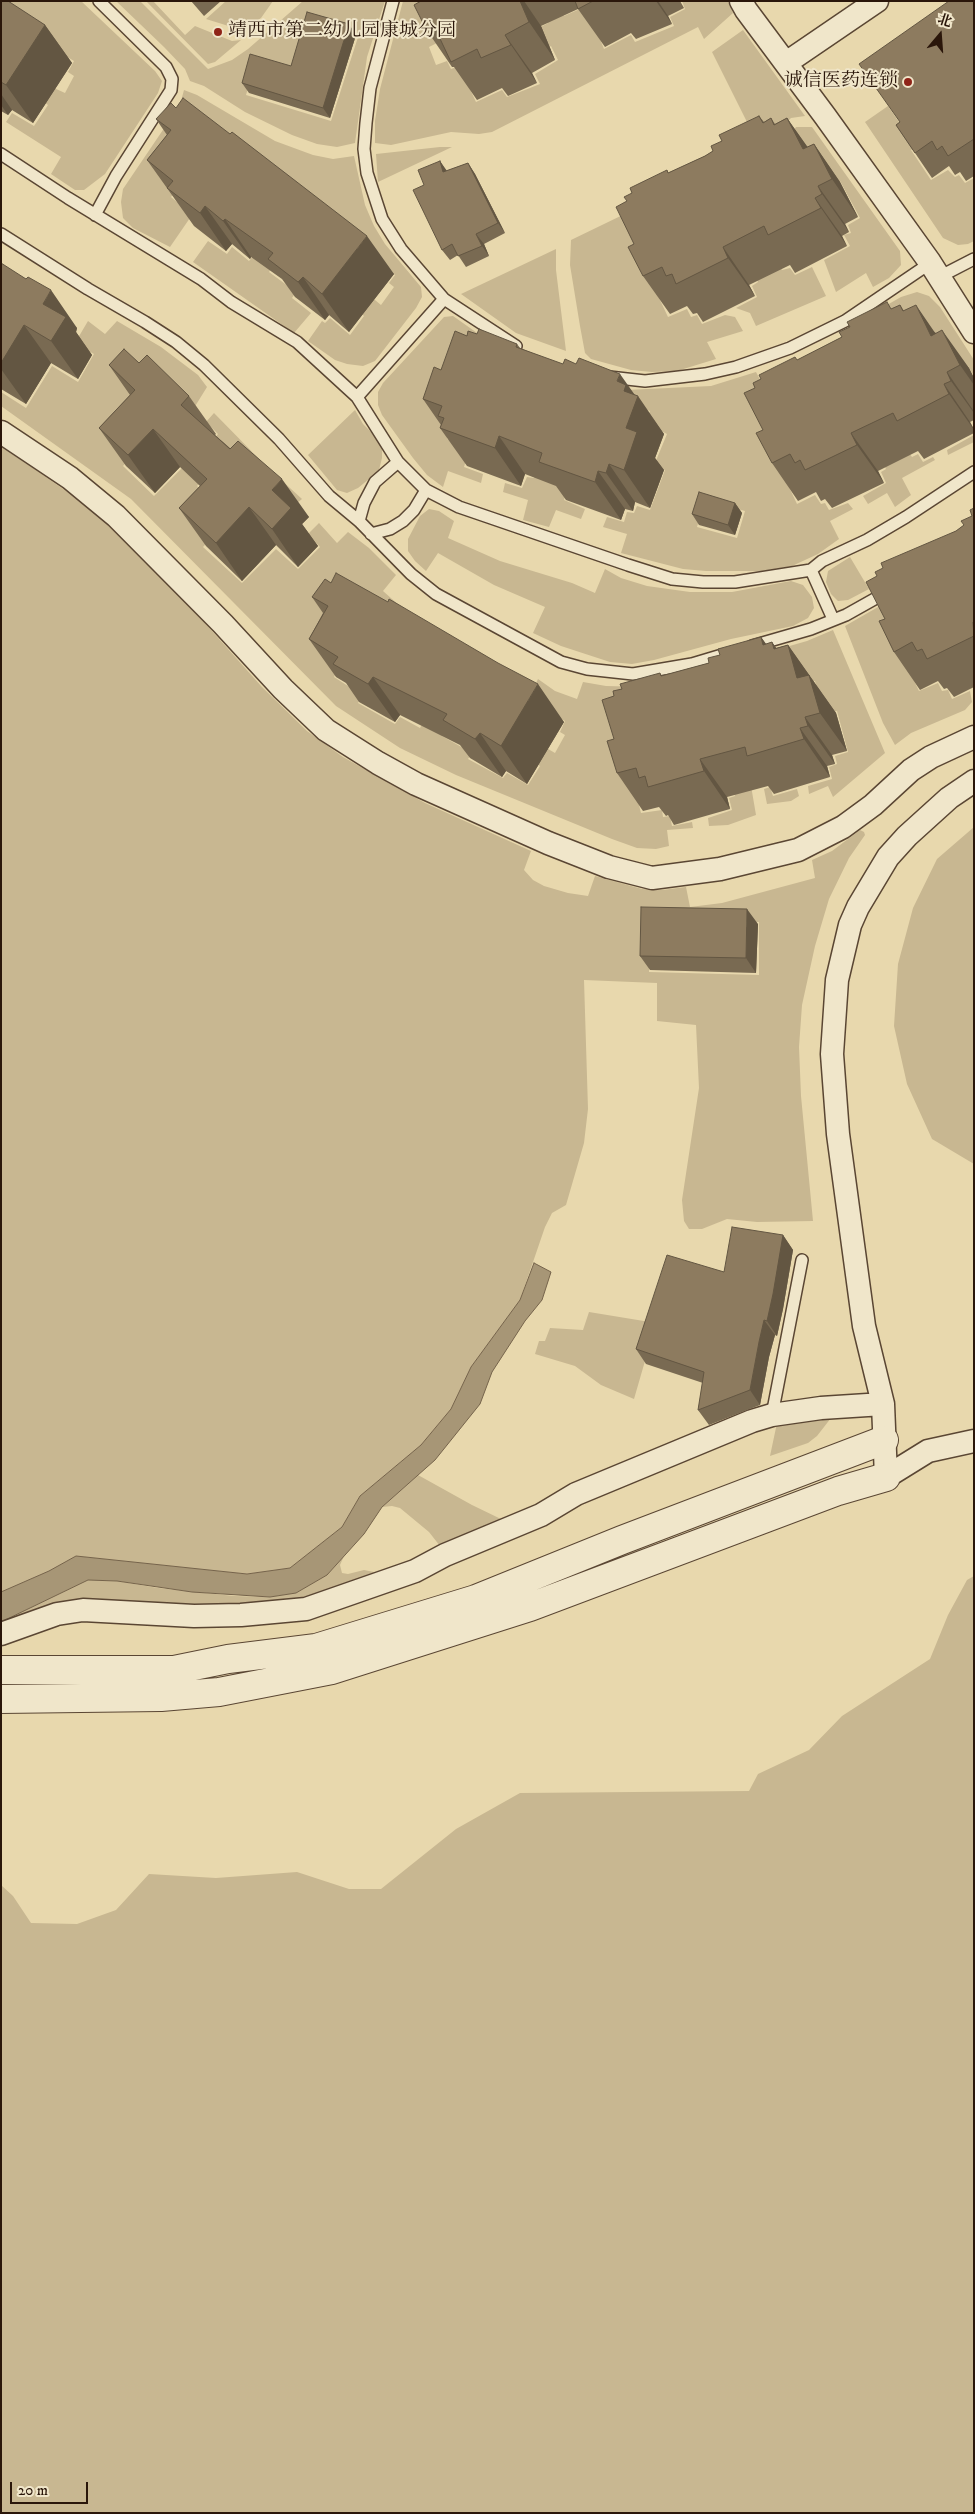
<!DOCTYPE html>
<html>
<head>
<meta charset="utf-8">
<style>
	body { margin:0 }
	#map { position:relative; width:975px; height:2514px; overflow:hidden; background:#e8d8ad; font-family:"IM FELL DW Pica","Noto Serif SC",serif }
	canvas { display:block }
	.frame { position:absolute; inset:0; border:2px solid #2a160a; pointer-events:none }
	.north { position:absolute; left:915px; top:10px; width:50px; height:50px; -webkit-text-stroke:4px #f0e6ca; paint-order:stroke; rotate:18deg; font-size:14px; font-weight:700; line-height:20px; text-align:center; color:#2a160a }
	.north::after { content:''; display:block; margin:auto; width:18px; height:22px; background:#2a160a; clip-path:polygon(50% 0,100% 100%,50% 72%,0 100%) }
	.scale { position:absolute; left:10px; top:2482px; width:78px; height:22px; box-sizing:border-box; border:2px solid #2a160a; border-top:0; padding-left:6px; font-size:15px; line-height:18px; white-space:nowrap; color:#2a160a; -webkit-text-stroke:4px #f0e6ca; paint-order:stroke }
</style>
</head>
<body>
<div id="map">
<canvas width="975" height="2514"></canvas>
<div class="frame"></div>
<div class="north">北</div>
<div class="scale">20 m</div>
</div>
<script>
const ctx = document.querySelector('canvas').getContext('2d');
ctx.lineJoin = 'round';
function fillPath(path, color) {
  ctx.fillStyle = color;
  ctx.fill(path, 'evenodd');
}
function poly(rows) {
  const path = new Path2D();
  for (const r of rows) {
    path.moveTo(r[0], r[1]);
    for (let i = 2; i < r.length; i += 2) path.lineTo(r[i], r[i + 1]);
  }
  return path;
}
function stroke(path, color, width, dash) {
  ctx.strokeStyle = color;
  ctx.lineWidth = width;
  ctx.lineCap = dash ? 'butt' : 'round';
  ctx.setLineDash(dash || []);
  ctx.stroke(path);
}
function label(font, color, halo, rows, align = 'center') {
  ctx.font = font + ' "IM FELL DW Pica","Noto Serif SC",serif';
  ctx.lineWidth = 4;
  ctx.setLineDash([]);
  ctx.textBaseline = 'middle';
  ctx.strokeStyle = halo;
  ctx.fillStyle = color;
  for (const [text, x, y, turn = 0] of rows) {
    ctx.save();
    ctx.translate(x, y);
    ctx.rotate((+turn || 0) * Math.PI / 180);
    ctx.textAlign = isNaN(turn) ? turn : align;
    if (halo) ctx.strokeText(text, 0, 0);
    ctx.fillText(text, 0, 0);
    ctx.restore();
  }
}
fillPath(poly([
	[1,1,81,1,155,71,162,81,158,93,105,174,84,190,75,190,51,174,61,157,6,122,12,113,34,126,48,105,41,100,43,83,65,93,74,76,68,72,74,61,32,36],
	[116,1,140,1,208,69,232,60,248,49,303,1,385,1,367,57,355,143,337,147,317,144,292,135,245,112,204,86,190,81,185,69,164,47],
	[313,20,359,34,331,121,246,95,256,61,296,73],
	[146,1,153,1,185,35,195,26,232,41,241,40,215,62,208,64],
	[226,1,273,1,261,18,249,26,235,28,206,19],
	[403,1,476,1,451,36,429,47,436,65,447,61,451,69,477,60,469,87,476,102,502,90,507,97,540,84,535,74,558,60,551,46,541,50,519,39,548,23,544,13,560,6,564,16,598,1,596,29,604,49,631,35,635,42,674,26,670,17,685,9,682,1,728,1,733,13,704,39,698,27,492,132,479,134,451,132,391,145,375,143,375,121,380,89],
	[743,30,805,116,791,118,784,125,752,132,712,52],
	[184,90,197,95,275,141,313,155,333,159,354,156,365,205,374,226,385,244,421,287,422,297,416,308,375,361,363,366,347,364,335,360,308,341,322,321,325,323,330,318,350,335,364,316,357,309,363,290,381,305,394,287,389,283,395,275,358,245,185,180,171,197,192,215,170,247,133,228,123,218,121,202,123,189,171,118,181,101],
	[888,106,916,147,911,150,931,180,948,170,955,177,959,175,965,183,974,178,974,241,968,244,958,245,943,238,865,122],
	[796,127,812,127,900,251,901,265,889,278,873,287,866,273,836,292,824,260,850,246,844,235,851,233,848,225,860,218,840,181,652,283,668,317,687,309,691,317,697,315,702,324,725,315,735,317,743,331,707,342,716,359,677,371,652,372,631,370,591,359,585,353,580,326,570,265,571,240,792,133],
	[440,147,452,147,378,182,376,154],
	[208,241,227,254,232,247,249,261,264,243,280,254,269,272,296,292,292,298,311,313,294,333,193,262],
	[556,249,556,270,566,351,516,333,461,294],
	[777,260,782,270,790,268,795,275,812,267,826,296,756,326,750,313,736,308,757,297,752,286,758,282,753,272],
	[917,292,929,296,940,307,974,360,974,376,968,366,781,470,797,504,815,495,821,504,825,503,829,510,848,503,853,509,830,521,839,539,818,554,792,566,762,571,706,571,683,569,621,553,627,534,603,527,607,517,624,522,627,512,634,513,637,506,650,510,665,470,640,461,655,463,667,434,654,427,647,418,650,411,604,394,460,404,447,439,464,445,467,457,464,467,483,474,481,483,448,471,443,487,427,475,413,458,382,415,378,405,378,392,383,383,444,317,453,316,480,335,626,390,711,386,756,372,765,389,817,369,873,313,901,297],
	[705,500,745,511,737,538,697,527],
	[88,321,105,334,117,321,161,347,198,375,207,387,194,408,158,427,123,466,154,496,188,462,205,477,197,486,218,505,237,509,203,547,242,583,276,549,298,569,320,547,308,534,319,523,337,543,348,532,369,548,396,575,383,591,401,607,344,658,334,677,362,695,358,703,395,724,400,717,420,728,431,708,454,717,442,736,472,753,468,759,503,778,507,773,528,785,540,766,532,761,536,742,555,753,565,735,560,732,565,721,528,700,538,679,555,691,577,699,583,682,606,686,646,687,807,641,833,630,885,753,833,797,828,786,809,794,808,786,832,779,829,767,837,764,835,756,848,752,837,711,811,718,824,712,815,681,802,684,632,777,641,813,662,810,663,817,670,816,672,826,692,822,693,828,667,830,669,846,656,849,637,848,612,839,456,775,400,748,336,706,131,499,1,406,1,392,26,408,52,366,78,382,94,354,75,343],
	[355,410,363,424,377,438,382,448,382,458,379,470,369,479,358,488,347,493,337,490,308,455],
	[214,413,267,467,302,499,297,503,211,443,218,434,206,422],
	[974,435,974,442,948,455,947,450],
	[1,446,79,500,106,523,203,621,262,687,307,731,343,757,425,803,531,851,524,870,533,880,544,886,568,893,588,896,595,876,642,889,662,890,686,887,690,907,722,903,815,878,812,860,832,851,860,830,864,832,865,835,849,858,829,899,815,946,802,1005,799,1047,801,1096,813,1221,757,1222,727,1219,702,1229,689,1229,684,1221,682,1200,699,1088,696,1025,657,1021,657,983,584,980,588,1109,584,1143,566,1205,552,1213,545,1227,520,1300,471,1367,451,1409,421,1445,360,1496,342,1527,290,1568,247,1574,76,1556,50,1571,1,1592],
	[650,920,759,922,759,975,649,972],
	[905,447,912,457,918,454,923,462,933,457,935,460,902,478,911,495,895,507,887,493,868,504,863,496,886,483,881,472,886,469,881,459],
	[537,469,566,493,564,500,585,509,581,519,556,510,549,527,523,520,528,500,503,492,505,483,522,488,527,477,534,478],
	[429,509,439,511,454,521,448,538,500,561,572,583,595,593,605,569,621,578,647,586,690,592,732,592,791,581,803,585,812,597,814,608,808,618,793,626,731,639,654,660,632,664,610,662,561,646,533,633,545,607,494,585,438,553,426,571,415,561,408,551,408,539,420,516],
	[850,557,869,589,848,600,838,601,831,594,826,582,828,571],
	[892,599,903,658,919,691,938,683,942,691,948,690,952,699,970,691,972,702,965,710,911,733,895,745,883,723,845,626],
	[750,780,756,815,728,825,709,826,708,818,732,810,729,798,735,796,732,785],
	[770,787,773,796,797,789,799,796,791,801,767,804,764,789],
	[974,827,974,1164,932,1139,907,1084,894,1026,898,964,913,908,937,859],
	[589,1312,656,1323,634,1399,601,1385,575,1366,535,1354,539,1341,545,1341,550,1328,583,1330],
	[831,1418,817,1436,808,1443,770,1456,777,1423],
	[418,1475,472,1505,503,1520,488,1524,440,1546,429,1532,400,1508,392,1506,382,1507],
	[344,1556,340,1565,342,1573,348,1574,364,1570,379,1573,292,1602,1,1622,88,1580,117,1581,158,1588,234,1596,270,1597,296,1593,327,1575],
	[974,1576,974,2513,1,2513,1,1885,13,1896,31,1923,77,1924,116,1910,149,1874,216,1878,297,1872,349,1889,381,1889,456,1829,520,1793,749,1791,758,1774,809,1750,842,1716,930,1659,948,1615,967,1580]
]), '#c8b791');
const water = poly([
	[534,1263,551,1272,542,1300,525,1321,492,1372,480,1404,435,1460,382,1507,364,1534,327,1575,296,1593,270,1597,192,1592,117,1581,88,1580,1,1622,1,1592,49,1571,76,1556,247,1574,290,1568,342,1527,360,1496,421,1445,451,1409,471,1367,520,1300,534,1263]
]);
fillPath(water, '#a79676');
stroke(water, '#75634b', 1);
const service = poly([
	[393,1,370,88,366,123,364,149,367,173,382,219,401,249,444,299,516,346],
	[1,154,68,198,201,279,231,302,297,342,357,397,398,462,426,490,459,507,628,565,672,579,703,582,735,582,811,570,822,561,867,540,906,517,974,472],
	[95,215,116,176,171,90,172,79,166,67,99,1],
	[1,234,88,289,145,322,176,342,204,365,279,439,329,496,359,521,411,574,436,594,561,662,587,669,633,674,692,664,722,655],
	[939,277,974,259],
	[609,377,645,381,705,374,736,367,790,348,845,321,923,268,929,261],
	[357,397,444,299],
	[359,521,364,503,375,482,398,462],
	[371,534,390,529,403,521,414,510,426,490],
	[811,570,833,619],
	[752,646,811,629,846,615,887,592],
	[772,1415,802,1260]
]);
const minor = poly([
	[741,1,746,10,825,116,929,261,974,332],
	[786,63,877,1],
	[1,432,70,478,116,516,223,624,283,689,326,730,378,763,416,784,548,843,609,867,652,878,720,869,798,850,843,827,873,805,911,770,931,757,974,737],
	[974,781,949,798,907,836,888,857,858,907,850,925,837,980,832,1054,838,1134,864,1326,883,1404,886,1477,928,1451,974,1441],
	[1,1634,57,1614,83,1610,194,1616,241,1615,306,1609,415,1571,445,1555,541,1515,576,1494,752,1421,772,1415,821,1408,883,1404]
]);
const tertiary = poly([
	[1,1670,174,1670,228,1659,316,1648,476,1599,622,1540,884,1440],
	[1,1699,161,1697,219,1692,332,1670,530,1607,838,1491,886,1477]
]);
stroke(service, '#5a4633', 14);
stroke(minor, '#5a4633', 25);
stroke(tertiary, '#5a4633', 30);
stroke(service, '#f0e6ca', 11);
stroke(minor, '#f0e6ca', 22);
stroke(tertiary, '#f0e6ca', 28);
fillPath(poly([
	[1,1,45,25,72,63,33,123,12,110,8,115,1,111],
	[191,1,221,1,204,16],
	[421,1,680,1,684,8,668,16,672,24,636,39,631,33,605,47,578,9,541,26,555,60,532,73,537,83,508,96,502,88,477,100,454,67,452,67,426,29],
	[974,1,974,176,966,181,960,172,955,175,949,166,932,178,896,125,900,122],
	[356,35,330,118,249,93,242,83,291,66],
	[759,116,764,122,771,118,775,124,787,118,807,147,814,144,840,182,858,217,845,224,849,232,842,236,847,246,795,273,790,265,749,285,755,296,703,322,697,313,693,314,687,306,670,314,643,276,634,244,627,201,632,193,667,170,668,173,705,156,713,151,722,141],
	[156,119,394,274,349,332,329,315,325,320,295,297,282,279,251,257,250,259,232,244,226,251,194,226,147,160,167,135],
	[440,161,446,171,468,163,475,174,505,233,484,244,489,256,466,267,458,255,450,260,442,250,424,185],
	[1,263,77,328,76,332,92,355,78,379,51,363,26,404,1,389],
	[900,305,904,311,936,333,969,368,974,378,974,420,970,422,974,429,974,433,924,459,918,451,878,471,884,483,832,508,825,499,821,501,816,492,798,501,772,463,763,430,755,388,761,379,842,337],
	[477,334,517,344,520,348,635,395,664,434,655,458,664,470,650,508,635,502,633,511,625,509,621,520,566,500,556,486,525,474,521,486,467,466,440,428,441,425,423,399,441,370,467,336],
	[139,363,189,396,216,434,215,435,309,517,302,524,318,546,298,567,276,545,242,581,206,546,179,508,200,486,180,467,155,493,126,466,99,428,130,395,109,365],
	[735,503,742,513,735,535,699,525,692,514],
	[974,508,974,687,954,697,947,688,944,689,938,681,920,690,894,652,885,619,877,576,956,531,964,525,972,516],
	[331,583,564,722,527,784,506,771,502,777,470,758,460,745,400,715,395,722,359,702,346,683,336,677,309,639,323,613,312,597],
	[761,637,766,644,772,642,776,648,788,645,836,713,847,751,832,755,835,764,827,766,830,777,774,794,768,786,727,797,730,809,674,825,668,815,666,816,659,807,643,811,617,773,614,739,614,696,622,689,660,673,661,676,709,663,720,655],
	[758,924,756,973,650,970,640,956],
	[783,1235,793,1250,783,1309,777,1336,775,1335,769,1357,760,1405,709,1425,698,1410,703,1383,646,1364,636,1349,724,1272]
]), '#796a52');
fillPath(poly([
	[520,1,524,1,541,26,555,60,529,22],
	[656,1,658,1,668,16,672,24],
	[349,24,356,35,330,118,323,108],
	[45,25,72,63,33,123,6,85],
	[505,35,532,73,537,83,511,45],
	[1,94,12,110,8,115,1,105],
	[787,118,814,156,803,149],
	[814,144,840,182,858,217,832,179],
	[440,161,447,171,443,172],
	[468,163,475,174,505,233,498,223],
	[818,186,845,224,849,232,822,194],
	[815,198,842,236,847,246,821,208],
	[205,206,232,244,226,251,200,213],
	[225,219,251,257,250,259,223,221],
	[476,234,484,244,489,256,482,246],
	[367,236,394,274,349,332,322,294],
	[723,247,749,285,755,296,728,258],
	[303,277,329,315,325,320,298,282],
	[51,290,77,328,76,332,92,355,78,379,51,341,43,304],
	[916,305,942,343,931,336],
	[24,325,51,363,26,404,1,369,1,363],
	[942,330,969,368,974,378,974,385,960,365],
	[947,372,973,410,974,413,951,381],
	[620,374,637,398,638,396,664,434,655,458,664,470,650,508,624,470,626,428,617,381],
	[944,384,970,422,974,430,949,394],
	[153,429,180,467,155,493,128,455],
	[851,433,878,471,884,483,857,445],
	[499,436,525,474,521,486,495,448],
	[609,464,635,502,633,511,606,473],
	[598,471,625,509,621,520,595,482],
	[282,479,309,517,302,524,318,546,298,567,272,529,272,490],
	[735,503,742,513,735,535,728,525],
	[249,507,276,545,242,581,216,543],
	[761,637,788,675,763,645],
	[772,642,797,678,788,645,836,713,847,751,774,649],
	[373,677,400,715,395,722,368,684],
	[538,684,564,722,527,784,501,746],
	[805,717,832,755,835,764,808,726],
	[800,728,827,766,830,777,804,739],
	[480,733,506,771,502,777,475,739],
	[700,759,727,797,730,809,704,771],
	[747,909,758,924,756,973,746,958],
	[783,1235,793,1250,783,1309,777,1336,767,1321],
	[764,1320,775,1335,769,1357,760,1405,750,1390,759,1342]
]), '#635642');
const building = poly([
	[1,1,8,1,45,25,6,85,1,82,1,1],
	[421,1,520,1,529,22,505,35,511,45,481,58,477,49,451,62,434,26,426,29,414,5,421,1],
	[575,1,593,1,578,9,575,1],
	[949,1,974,1,974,139,948,156,942,146,937,150,932,141,915,153,896,125,900,122,859,64,949,1],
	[307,12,349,24,323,108,242,83,250,54,291,66,307,12],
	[183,98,230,134,232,132,367,236,322,294,303,277,298,282,268,259,273,253,225,219,223,221,205,206,200,213,167,188,173,181,147,160,171,130,156,119,171,103,176,108,183,98],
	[759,116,763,123,771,118,774,125,787,118,803,149,814,144,832,179,818,186,822,194,815,198,821,208,768,235,764,226,723,247,728,258,676,284,672,274,666,276,662,267,643,276,628,247,634,244,616,207,627,201,624,197,632,193,630,188,667,170,668,173,705,156,713,151,711,146,722,141,719,135,759,116],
	[440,161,443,172,468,163,498,223,476,234,482,246,458,256,452,244,442,250,413,190,424,185,418,170,440,161],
	[1,263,26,279,28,277,51,290,43,304,66,317,51,341,24,325,1,363,1,263],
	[887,302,891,309,900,305,903,311,916,305,931,336,942,330,960,365,947,372,951,381,944,384,949,394,897,421,893,413,851,433,857,445,805,470,800,460,795,463,790,454,772,463,756,433,763,430,744,393,755,388,753,383,761,379,759,375,795,357,797,360,842,337,839,332,850,327,847,322,887,302],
	[479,329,517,344,516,347,563,364,565,359,576,364,579,358,620,374,617,381,626,385,624,391,638,396,626,428,637,432,624,470,609,464,606,473,598,471,595,482,539,462,542,453,499,436,495,448,440,428,444,418,438,416,442,406,423,399,434,367,441,370,455,331,467,336,468,331,477,334,479,329],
	[124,349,139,363,147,355,189,396,181,405,230,449,238,441,282,479,272,490,291,508,272,529,249,507,216,543,179,508,207,479,153,429,128,455,99,428,135,390,109,365,124,349],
	[699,492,735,503,728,525,692,514,699,492],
	[974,508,974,621,973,622,974,636,927,659,922,649,917,651,912,642,894,652,879,621,885,619,866,582,877,576,875,572,883,568,881,563,956,531,964,525,961,521,972,516,970,510,974,508],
	[336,573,388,602,389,599,498,663,538,684,501,746,480,733,475,739,443,720,447,714,373,677,368,684,333,664,338,657,309,639,328,606,312,597,325,579,331,583,336,573],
	[761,637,763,645,772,642,774,649,788,645,797,678,809,675,820,713,805,717,808,726,800,728,804,739,747,756,745,747,700,759,704,771,648,787,645,776,639,778,636,768,617,773,607,741,614,739,602,700,614,696,613,691,622,689,620,684,660,673,661,676,709,663,708,658,720,655,718,649,761,637],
	[641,907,747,909,746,958,640,956,641,907],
	[732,1227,783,1235,773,1294,767,1321,764,1320,759,1342,750,1390,698,1410,704,1372,636,1349,667,1255,724,1272,732,1227]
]);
fillPath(building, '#8d7b5f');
stroke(building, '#635642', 1);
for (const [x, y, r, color] of [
	[218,32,5,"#8f2418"],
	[908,82,5,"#8f2418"]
]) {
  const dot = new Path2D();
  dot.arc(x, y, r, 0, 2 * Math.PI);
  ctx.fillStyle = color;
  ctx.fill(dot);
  stroke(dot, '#f0e6ca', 2);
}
label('19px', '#2a160a', '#f0e6ca', [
	["靖西市第二幼儿园康城分园",228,32],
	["诚信医药连锁",898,82,"right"]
], 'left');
</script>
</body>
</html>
